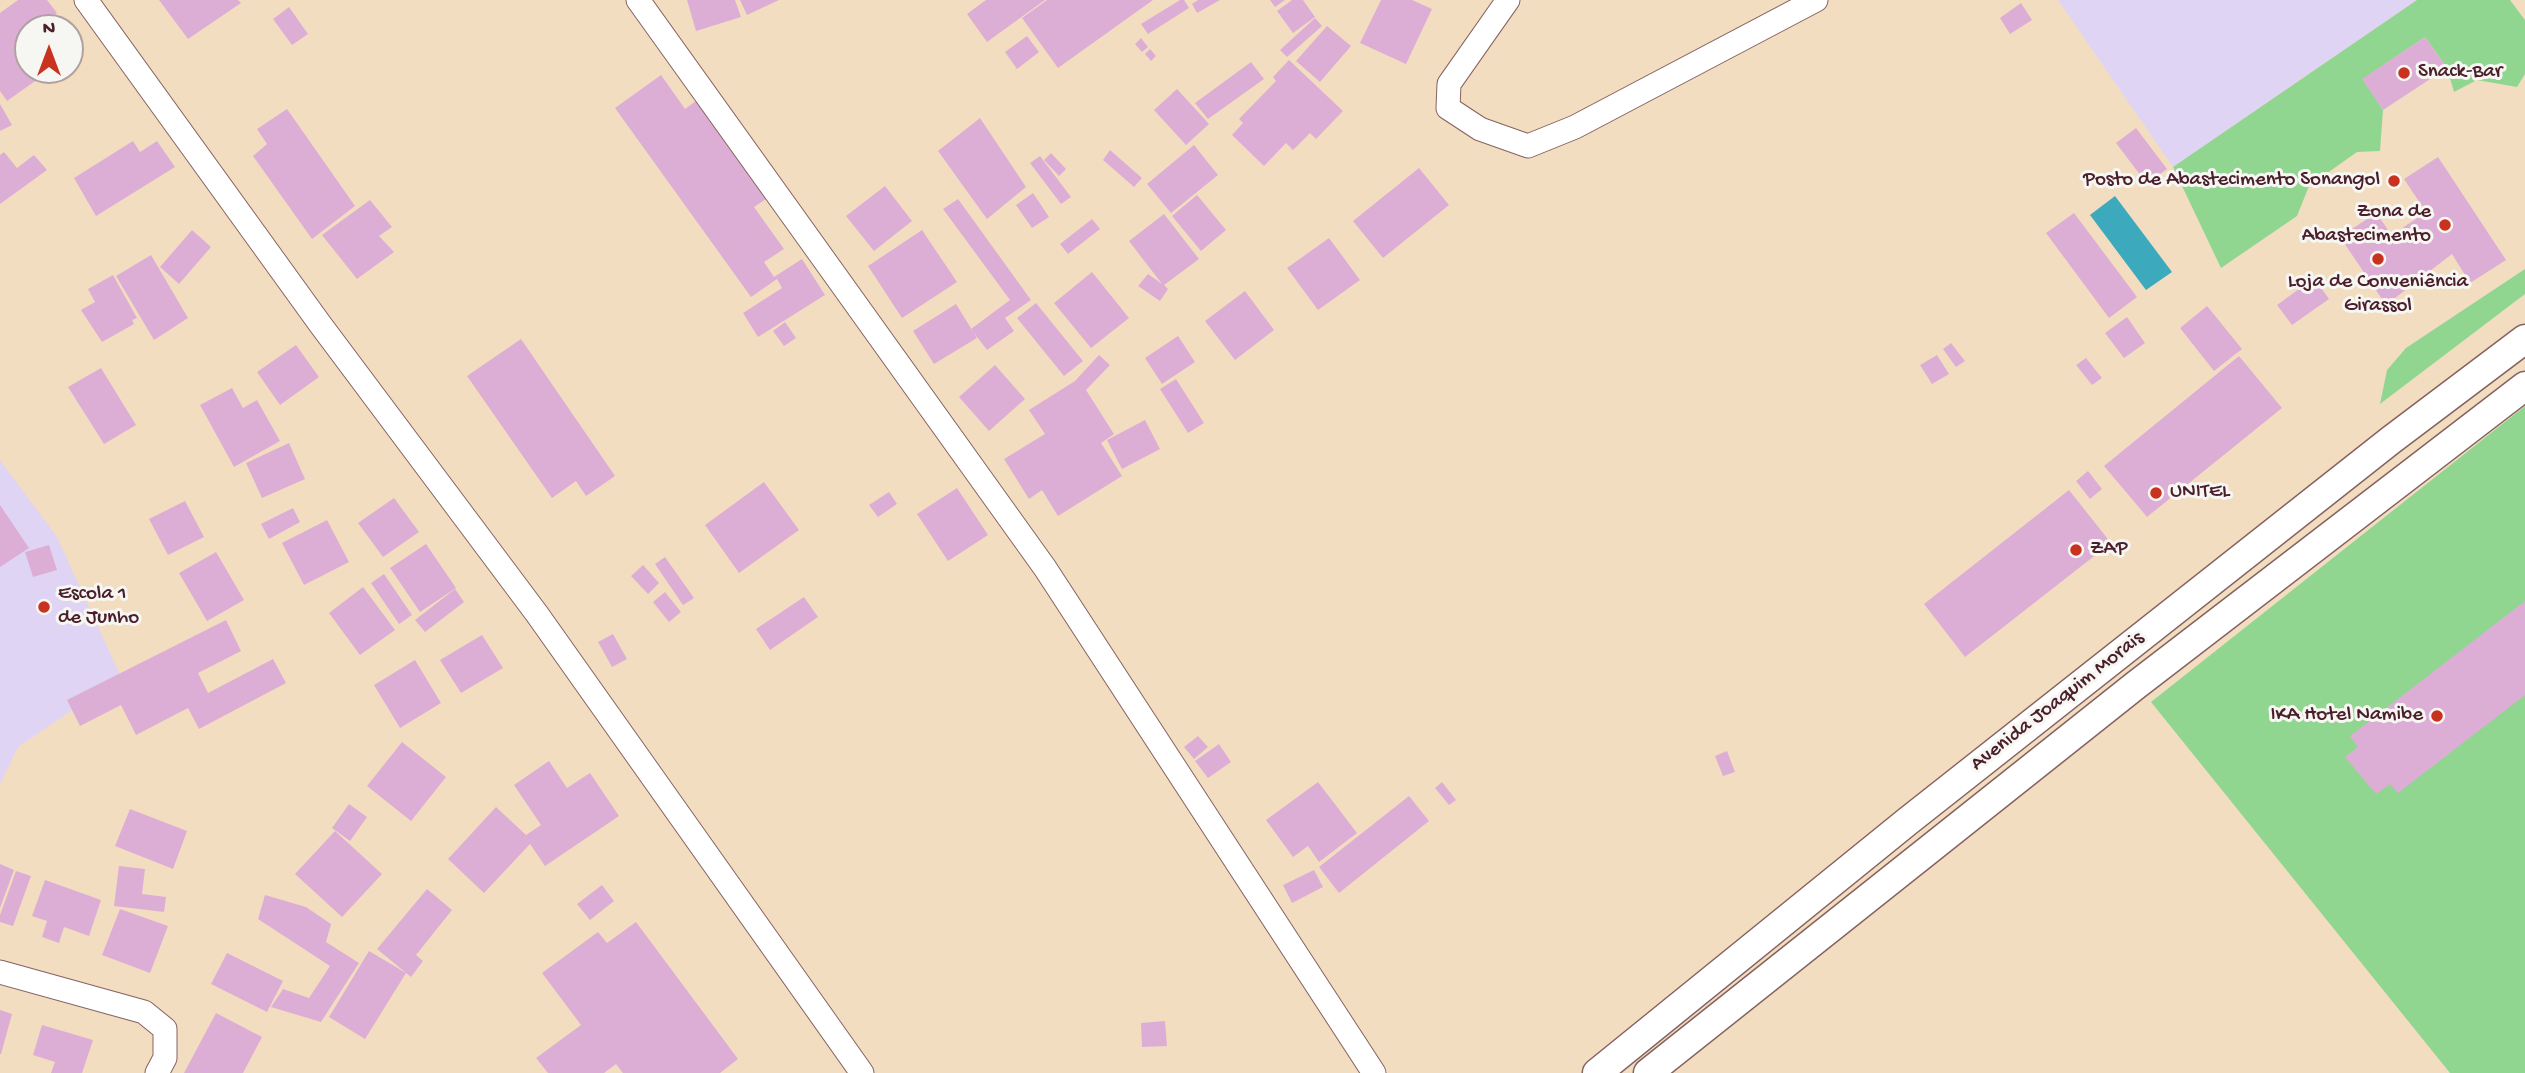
<!DOCTYPE html>
<html>
<head>
<meta charset="utf-8">
<style>
	body { margin:0 }
	#map { position:relative; width:2525px; height:1073px; overflow:hidden; background:#f2ddc1; font-family:"Gochi Hand",sans-serif }
	canvas { display:block }
	.north { position:absolute; left:14px; top:14px; width:70px; height:70px; box-sizing:border-box; background:#f6f6f2; border:2px solid #b1a0a2; border-radius:50%; rotate:0deg; font-size:19px; font-weight:700; line-height:28px; text-align:center; color:#4a1f2b }
	.north::after { content:''; display:block; margin:auto; width:24px; height:32px; background:#c8321e; clip-path:polygon(50% 0,100% 100%,50% 72%,0 100%) }
</style>
</head>
<body>
<div id="map">
<canvas width="2525" height="1073"></canvas>
<div class="north">N</div>
</div>
<script>
const ctx = document.querySelector('canvas').getContext('2d');
ctx.lineJoin = 'round';
function fillPath(path, color) {
  ctx.fillStyle = color;
  ctx.fill(path, 'evenodd');
}
function poly(rows) {
  const path = new Path2D();
  for (const r of rows) {
    path.moveTo(r[0], r[1]);
    for (let i = 2; i < r.length; i += 2) path.lineTo(r[i], r[i + 1]);
  }
  return path;
}
function stroke(path, color, width, dash) {
  ctx.strokeStyle = color;
  ctx.lineWidth = width;
  ctx.lineCap = dash ? 'butt' : 'round';
  ctx.setLineDash(dash || []);
  ctx.stroke(path);
}
function label(font, color, halo, rows, align = 'center') {
  ctx.font = font + ' "Gochi Hand",sans-serif';
  ctx.lineWidth = 6;
  ctx.setLineDash([]);
  ctx.textBaseline = 'middle';
  ctx.strokeStyle = halo;
  ctx.fillStyle = color;
  for (const [text, x, y, turn = 0] of rows) {
    ctx.save();
    ctx.translate(x, y);
    ctx.rotate((+turn || 0) * Math.PI / 180);
    ctx.textAlign = isNaN(turn) ? turn : align;
    if (halo) ctx.strokeText(text, 0, 0);
    ctx.fillText(text, 0, 0);
    ctx.restore();
  }
}
fillPath(poly([
	[2058,0,2417,0,2173,167],
	[0,460,57,537,121,677,18,747,0,784]
]), '#e0d4f4');
fillPath(poly([
	[2417,0,2510,0,2525,20,2525,74,2517,87,2477,80,2454,92,2447,68,2425,37,2363,79,2383,110,2380,151,2357,152,2309,186,2297,216,2221,268,2173,167],
	[2525,269,2525,294,2380,404,2387,370,2406,348],
	[2525,406,2525,1073,2450,1073,2151,702]
]), '#91d690');
fillPath(poly([
	[2115,196,2172,272,2146,290,2090,215]
]), '#3caabc');
fillPath(poly([
	[18,0,47,0,57,13,42,28,28,28,28,70,42,70,45,74,7,101,0,91,0,13],
	[159,0,238,0,241,3,188,39],
	[687,0,735,0,741,17,696,31],
	[740,0,779,0,747,15],
	[986,0,1045,0,987,42,967,14],
	[1047,0,1153,0,1058,68,1022,18],
	[1180,0,1184,0,1189,8,1148,34,1141,24],
	[1198,0,1220,0,1197,13,1192,4],
	[1270,0,1285,0,1275,7],
	[1292,0,1303,0,1315,17,1293,33,1277,11],
	[1381,0,1412,0,1432,9,1406,64,1360,43],
	[2021,3,2032,20,2010,34,2000,18],
	[289,7,308,34,292,45,273,19],
	[1315,18,1322,26,1287,57,1280,50],
	[1327,26,1351,46,1320,82,1296,61],
	[1027,36,1039,52,1017,69,1005,52],
	[2425,37,2447,68,2383,110,2362,79],
	[1141,38,1148,47,1142,52,1135,44],
	[1150,49,1156,56,1151,61,1145,54],
	[1289,60,1343,111,1316,139,1310,133,1293,150,1286,143,1264,166,1232,135,1243,123,1239,119,1276,81,1273,77],
	[1251,62,1264,79,1208,119,1195,103],
	[661,75,685,109,696,101,766,199,754,207,784,249,764,262,774,277,802,259,825,295,758,337,743,313,782,288,777,279,751,297,615,108],
	[1177,89,1209,124,1186,145,1154,110],
	[0,104,12,125,0,131],
	[287,109,355,206,312,239,253,156,267,144,257,129],
	[980,118,1026,187,987,219,938,151],
	[2136,128,2167,169,2147,184,2116,143],
	[133,141,140,152,157,141,175,167,96,216,74,178],
	[1194,145,1218,175,1171,213,1147,184],
	[1110,150,1142,178,1134,187,1103,160],
	[4,152,17,168,34,155,47,170,0,204,0,155],
	[1051,153,1066,169,1059,176,1044,160],
	[1040,156,1071,197,1061,204,1030,163],
	[2438,157,2506,260,2470,283,2452,254,2386,305,2340,237,2376,213,2392,235,2426,212,2404,179],
	[1419,168,1449,205,1383,258,1353,221],
	[885,186,912,221,874,251,846,216],
	[1033,193,1049,217,1032,228,1016,205],
	[1197,195,1226,230,1201,251,1172,216],
	[958,199,1031,300,1005,318,1014,331,987,350,971,329,1010,300,943,209],
	[370,200,392,227,379,236,394,252,357,279,322,235],
	[2074,213,2137,297,2109,318,2046,233],
	[1164,214,1199,259,1164,285,1168,289,1160,301,1138,286,1148,274,1162,284,1129,241],
	[1092,219,1100,229,1068,254,1060,244],
	[192,230,211,247,179,284,160,267],
	[922,230,957,282,902,318,868,266],
	[1329,238,1360,280,1318,310,1287,268],
	[151,255,188,318,154,340,116,276],
	[1092,272,1129,318,1091,348,1054,303],
	[113,275,137,318,132,320,134,324,102,342,81,310,95,302,88,289],
	[2314,278,2329,299,2292,325,2277,305],
	[1245,291,1274,330,1235,360,1205,321],
	[1036,303,1083,361,1064,376,1017,318],
	[956,304,977,338,934,364,913,331],
	[2207,306,2242,349,2214,371,2180,328],
	[2127,317,2145,343,2124,358,2105,333],
	[785,322,796,338,784,346,773,331],
	[1178,336,1195,362,1162,384,1145,358],
	[521,339,615,476,586,496,576,481,552,498,467,376],
	[1951,343,1965,361,1956,367,1943,349],
	[296,345,319,377,280,405,257,372],
	[1099,355,1110,365,1086,390,1114,434,1101,443,1122,476,1058,516,1042,490,1029,499,1004,459,1045,434,1029,410,1075,381],
	[1937,355,1949,374,1932,384,1920,365],
	[2239,356,2282,408,2147,517,2104,466],
	[2086,358,2102,378,2092,385,2076,365],
	[995,365,1025,399,989,431,959,397],
	[101,368,136,425,104,444,68,387],
	[1176,379,1204,423,1188,433,1160,389],
	[232,388,243,408,257,400,280,441,234,467,200,405],
	[1145,420,1160,449,1122,469,1107,440],
	[289,443,305,479,262,498,246,463],
	[2088,471,2102,489,2090,499,2076,481],
	[764,482,799,530,739,573,705,525],
	[957,488,988,535,948,561,917,514],
	[2069,490,2111,543,1965,657,1924,604],
	[889,492,897,504,878,517,869,505],
	[394,498,419,532,383,557,358,523],
	[185,501,204,537,168,555,149,519],
	[0,505,29,548,0,567],
	[293,508,300,522,269,539,261,524],
	[327,520,349,562,304,585,282,543],
	[426,544,456,588,420,612,390,568],
	[49,545,57,570,33,577,25,552],
	[216,552,244,600,207,621,179,573],
	[665,557,694,598,683,605,655,564],
	[643,565,659,583,648,594,631,576],
	[384,574,412,615,399,624,371,583],
	[363,587,395,630,360,655,329,613],
	[455,589,464,602,425,632,415,620],
	[665,592,681,612,669,622,653,602],
	[804,597,818,617,770,650,756,629],
	[2525,601,2525,695,2398,793,2390,784,2376,794,2345,757,2358,747,2350,736],
	[226,620,241,651,198,673,208,693,273,659,286,683,199,729,188,708,136,735,121,705,80,726,67,700],
	[613,634,627,659,612,667,598,642],
	[482,635,503,668,461,693,440,660],
	[415,660,441,703,400,728,374,685],
	[1198,736,1208,747,1194,759,1184,747],
	[402,742,446,777,411,821,367,786],
	[1219,744,1231,762,1208,778,1195,761],
	[1727,751,1735,772,1723,776,1715,756],
	[549,761,567,788,590,773,619,816,545,866,530,844,484,893,448,859,496,807,526,835,541,825,514,785],
	[1318,782,1357,833,1319,862,1308,846,1293,857,1266,820],
	[1442,782,1456,800,1449,805,1435,788],
	[1409,796,1429,821,1339,893,1319,867],
	[349,804,367,817,350,841,332,828],
	[130,809,187,831,173,869,115,846],
	[335,831,382,874,342,917,295,874],
	[0,864,14,870,0,908],
	[119,866,145,869,142,894,166,897,164,912,114,906],
	[1314,870,1323,887,1292,903,1283,885],
	[16,871,31,876,13,926,0,922,0,915],
	[45,880,101,900,89,936,64,927,59,943,42,937,47,921,32,916],
	[602,885,614,901,590,920,577,904],
	[427,889,452,910,416,955,423,961,411,977,377,949],
	[265,895,306,907,331,924,326,942,359,963,321,1022,271,1007,283,989,309,998,330,966,258,919],
	[120,909,168,926,150,973,102,955],
	[636,922,738,1059,720,1073,623,1073,616,1064,604,1073,548,1073,536,1058,581,1025,542,973,598,932,607,943],
	[369,951,406,973,365,1039,329,1017],
	[227,953,283,981,267,1012,211,984],
	[0,1010,12,1014,1,1054,0,1054],
	[216,1013,262,1037,243,1073,184,1073],
	[1165,1021,1167,1046,1142,1047,1141,1023],
	[42,1025,93,1040,82,1073,51,1073,55,1062,33,1055]
]), '#ddaed5');
const minor = poly([
	[86,0,320,324,537,614,862,1073],
	[638,0,1045,568,1374,1073],
	[1508,0,1449,84,1448,108,1480,129,1528,146,1575,127,1816,0],
	[0,972,144,1012,165,1029,165,1058,157,1073]
]);
const tertiary = poly([
	[1597,1073,1908,821,2391,440,2525,339],
	[1648,1073,2136,685,2525,386]
]);
stroke(minor, '#856260', 25);
stroke(tertiary, '#856260', 31);
stroke(minor, '#fff', 23);
stroke(tertiary, '#fff', 28);
for (const [x, y, r, color] of [
	[2404,73,7,"#c8321e"],
	[2394,181,7,"#c8321e"],
	[2445,225,7,"#c8321e"],
	[2378,259,7,"#c8321e"],
	[2156,493,7,"#c8321e"],
	[2076,550,7,"#c8321e"],
	[44,607,7,"#c8321e"],
	[2437,716,7,"#c8321e"]
]) {
  const dot = new Path2D();
  dot.arc(x, y, r, 0, 2 * Math.PI);
  ctx.fillStyle = color;
  ctx.fill(dot);
  stroke(dot, '#f6f6f2', 2.5);
}
label('21px', '#4a1f2b', '#f6f6f2', [
	["Snack-Bar",2418,73],
	["Posto de Abastecimento Sonangol",2380,181,"right"],
	["Zona de",2431,213,"right"],
	["Abastecimento",2431,237,"right"],
	["Loja de Conveniência",2378,283,"center"],
	["Girassol",2378,307,"center"],
	["UNITEL",2170,493],
	["ZAP",2090,550],
	["Escola 1",58,595],
	["de Junho",58,619],
	["IKA Hotel Namibe",2423,716,"right"]
], 'left');
label('21px', '#4a1f2b', '#f6f6f2', [
	["Avenida Joaquim Morais",2058,702,-38]
]);
</script>
</body>
</html>
